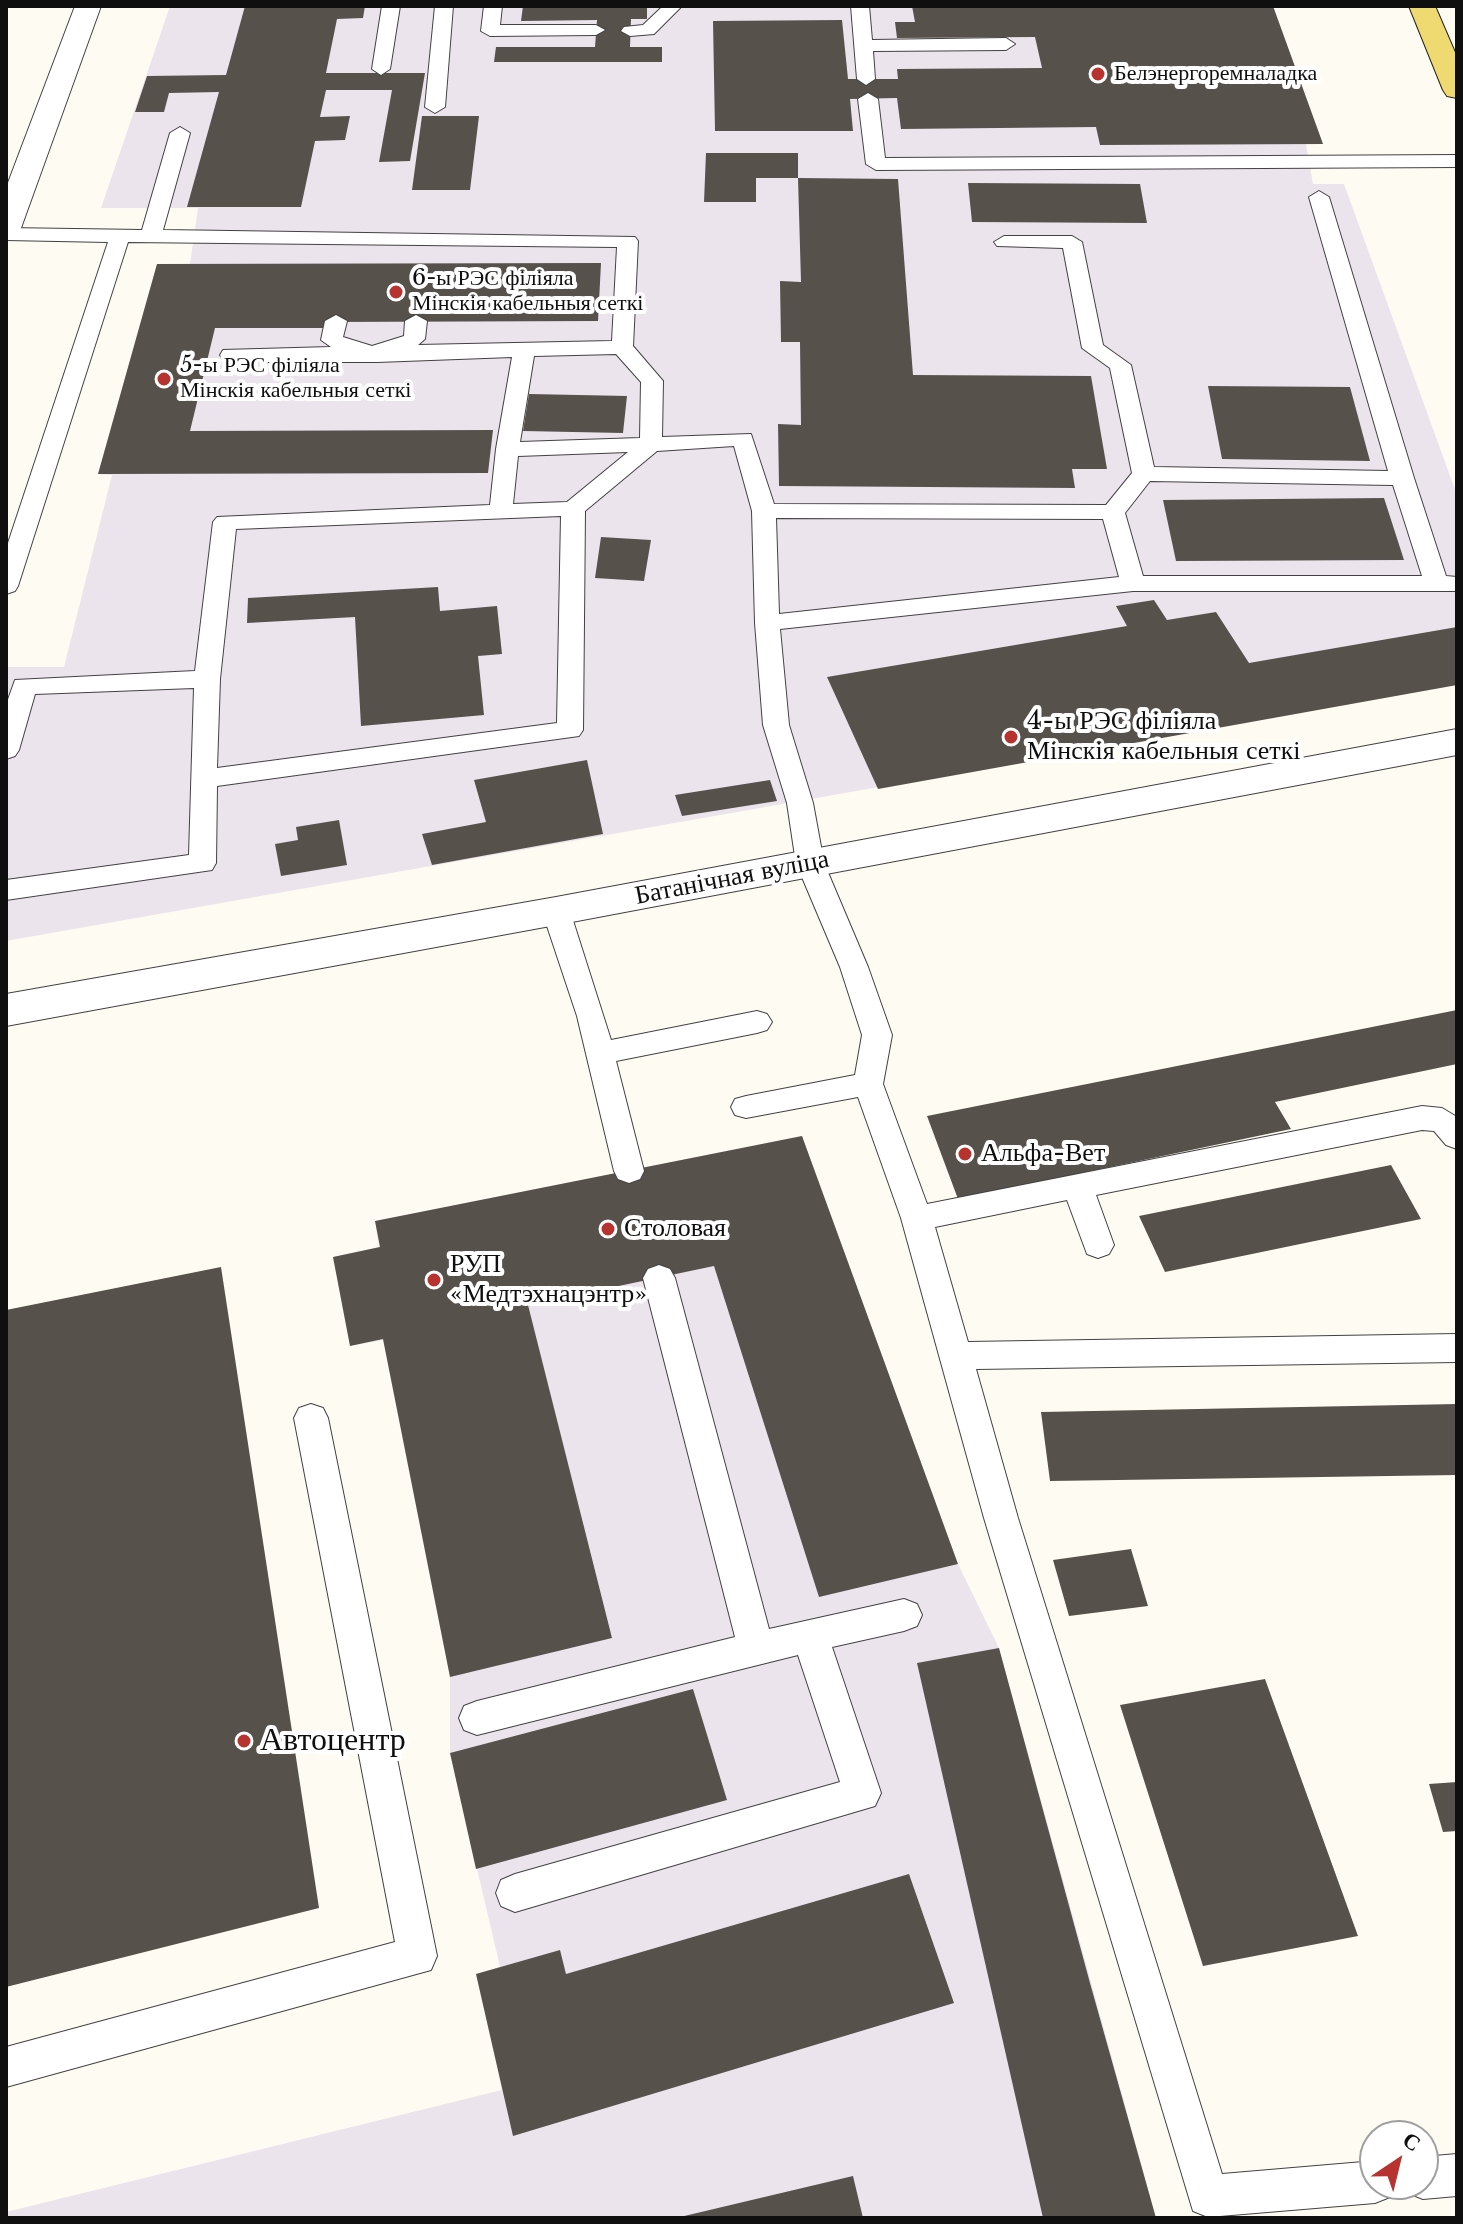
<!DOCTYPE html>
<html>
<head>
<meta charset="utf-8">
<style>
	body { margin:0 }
	#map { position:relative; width:1463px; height:2224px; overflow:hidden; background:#fefcf2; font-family:"Libre Baskerville",serif }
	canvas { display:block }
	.frame { position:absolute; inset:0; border:8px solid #0f0f0f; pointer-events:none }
	.north { position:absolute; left:1359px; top:2120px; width:80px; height:80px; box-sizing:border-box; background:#fff; border:2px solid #9f9f9f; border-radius:50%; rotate:35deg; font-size:22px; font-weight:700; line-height:32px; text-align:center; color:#0f0f0f }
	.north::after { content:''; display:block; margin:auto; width:28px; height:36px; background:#b63330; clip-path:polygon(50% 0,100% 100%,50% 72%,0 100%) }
</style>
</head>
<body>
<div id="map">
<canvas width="1463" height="2224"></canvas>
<div class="frame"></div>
<div class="north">С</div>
</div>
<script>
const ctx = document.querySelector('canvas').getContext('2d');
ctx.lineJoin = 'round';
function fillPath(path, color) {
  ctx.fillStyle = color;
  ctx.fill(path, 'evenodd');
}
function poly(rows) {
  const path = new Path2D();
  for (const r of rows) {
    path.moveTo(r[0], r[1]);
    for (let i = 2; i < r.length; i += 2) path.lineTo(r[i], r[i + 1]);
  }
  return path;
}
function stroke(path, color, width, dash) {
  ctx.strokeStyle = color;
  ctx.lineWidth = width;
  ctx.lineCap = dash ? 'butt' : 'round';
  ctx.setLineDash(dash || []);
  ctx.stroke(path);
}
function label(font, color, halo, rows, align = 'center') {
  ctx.font = font + ' "Libre Baskerville",serif';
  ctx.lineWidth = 8;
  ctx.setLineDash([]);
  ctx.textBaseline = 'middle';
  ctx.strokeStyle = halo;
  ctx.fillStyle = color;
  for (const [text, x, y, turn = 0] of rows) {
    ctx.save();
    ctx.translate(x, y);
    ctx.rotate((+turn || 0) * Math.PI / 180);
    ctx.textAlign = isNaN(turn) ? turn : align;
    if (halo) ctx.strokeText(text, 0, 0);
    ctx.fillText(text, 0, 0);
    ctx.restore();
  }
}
fillPath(poly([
	[170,6,1273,6,1323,144,1306,144,1313,184,1344,184,1457,495,1457,685,6,941,6,667,64,667,112,475,98,474,157,264,190,264,198,208,101,208],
	[802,1136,958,1564,999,1648,1156,2218,6,2218,6,2212,502,2090,476,1974,500,1967,450,1753,450,1677,383,1340,350,1346,333,1257,379,1247,375,1221]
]), '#ece4ed');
fillPath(poly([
	[245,6,365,6,363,18,337,19,326,73,425,73,410,161,379,162,392,90,326,90,320,117,350,116,345,140,315,141,301,207,187,207,219,92,169,93,164,112,135,112,147,76,226,75],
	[523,6,647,6,647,19,631,19,630,47,662,47,662,62,494,62,496,47,595,47,597,20,521,21],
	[912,6,1273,6,1323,144,1100,145,1096,127,901,129,897,98,850,99,853,131,715,131,713,21,842,20,848,79,898,79,897,69,1042,68,1035,37,897,38,895,22,915,22],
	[422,116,479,116,470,190,412,190],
	[706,153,798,153,798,178,756,178,756,202,704,202],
	[798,178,898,179,913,375,1091,376,1107,469,1072,469,1075,488,779,486,778,424,801,425,800,342,781,342,780,281,801,282],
	[968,183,1140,184,1147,223,972,222],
	[601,263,598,321,327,322,326,328,215,328,190,431,493,430,488,473,98,474,157,264],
	[1208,386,1350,387,1370,461,1222,459],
	[529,394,627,396,623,433,523,431],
	[1384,498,1404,560,1176,561,1163,500],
	[601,537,651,540,644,581,595,578],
	[438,587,440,611,497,606,502,654,478,656,484,715,361,726,355,617,247,623,248,598],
	[1154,600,1167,620,1216,612,1249,663,1457,627,1457,685,878,789,827,677,1127,626,1116,606],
	[587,760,603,834,432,865,422,834,486,822,474,780],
	[770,780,777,801,682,816,675,795],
	[339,820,347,865,281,876,275,844,298,840,296,827],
	[1457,1010,1457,1064,1275,1102,1291,1129,958,1199,927,1116],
	[802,1136,958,1564,819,1597,714,1266,528,1305,612,1638,450,1677,383,1339,350,1346,333,1257,380,1247,375,1221],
	[1391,1165,1421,1219,1165,1272,1139,1216],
	[221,1267,319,1908,6,1987,6,1310],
	[1457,1404,1457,1475,1050,1481,1041,1412],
	[1131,1549,1148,1606,1069,1616,1053,1560],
	[999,1648,1090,1983,1156,2218,1043,2218,917,1663],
	[1265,1679,1358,1936,1203,1966,1120,1705],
	[693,1689,727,1800,476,1869,450,1753],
	[1457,1782,1457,1831,1443,1832,1429,1784],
	[909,1874,954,2003,513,2136,476,1974,560,1950,566,1974],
	[853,2176,863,2218,680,2218,680,2217]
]), '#57514c');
const lane = poly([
	[382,6,400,6,390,69,381,75,372,69,382,6],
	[435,6,453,6,445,107,435,113,425,107,435,6],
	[484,6,502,6,500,25,596,25,605,30,596,35,490,36,481,31,484,6],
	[663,6,682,6,654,34,630,36,621,31,624,27,643,25,663,6],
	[851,6,869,6,872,40,1006,38,1015,44,1006,50,873,51,875,79,866,85,857,79,851,6],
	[868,93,878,99,885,158,1457,155,1457,167,876,170,866,164,858,99,868,93],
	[180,127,190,133,163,230,635,237,638,241,633,346,663,381,662,437,751,434,774,504,1106,505,1132,473,1110,368,1082,348,1063,248,997,246,994,242,1004,236,1072,236,1082,242,1103,345,1131,365,1154,467,1388,471,1309,197,1319,191,1329,197,1414,478,1446,576,1457,577,1457,591,1133,591,780,629,789,725,813,803,824,863,868,967,892,1035,883,1084,927,1204,1422,1106,1442,1108,1457,1117,1457,1149,1446,1145,1434,1131,1422,1130,1096,1195,1114,1245,1109,1254,1098,1258,1087,1254,1067,1200,935,1227,968,1342,1457,1334,1457,1362,976,1369,1018,1518,1222,2174,1375,2161,1375,2184,1395,2184,1390,2197,1375,2203,1208,2217,1193,2211,984,1518,901,1218,858,1097,746,1118,735,1115,731,1107,735,1099,746,1096,855,1075,862,1035,840,967,796,863,787,803,763,725,755,623,752,511,734,446,657,451,585,511,583,730,579,736,217,786,216,863,212,870,6,900,6,880,189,855,194,688,35,694,19,750,15,756,6,759,6,705,15,680,195,671,213,522,217,517,490,505,496,449,512,357,377,362,231,362,223,360,220,355,223,350,331,347,321,340,325,321,336,315,347,321,343,337,372,346,404,336,405,321,416,315,427,321,425,339,418,345,612,341,617,247,128,242,18,586,15,591,6,594,6,549,108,242,6,240,6,228,142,230,170,133,180,127],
	[616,354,641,382,640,438,520,442,534,356,616,354],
	[628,452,567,502,513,504,518,456,628,452],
	[1150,481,1393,485,1422,576,1143,576,1125,513,1150,481],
	[561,516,557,723,217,768,220,679,236,529,561,516],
	[776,518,1103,519,1119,577,779,614,776,518],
	[556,901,566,904,570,911,611,1040,757,1011,767,1014,772,1022,767,1030,757,1033,616,1061,644,1171,640,1179,629,1183,618,1179,614,1171,577,1016,542,911,546,904,556,901],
	[659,1265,670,1269,675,1278,769,1629,904,1599,917,1604,922,1615,917,1626,904,1631,832,1647,881,1793,875,1806,515,1912,501,1906,496,1893,501,1880,515,1874,840,1782,798,1655,477,1735,464,1730,459,1718,464,1706,477,1701,735,1637,643,1278,648,1269,659,1265],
	[311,1404,323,1408,328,1418,437,1956,431,1970,6,2087,6,2047,395,1942,294,1418,299,1408,311,1404],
	[1457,2154,1457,2196,1423,2199,1408,2193,1405,2184,1423,2184,1423,2157,1457,2154]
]);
const street = poly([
	[75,6,101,6,21,228,17,234,6,237,6,188,75,6],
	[1457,729,1457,755,556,925,6,1026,6,994,556,897,1457,729]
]);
const primary = poly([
	[1409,6,1435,6,1457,57,1457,98,1447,96,1443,90,1409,6]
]);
stroke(lane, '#424242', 2);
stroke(street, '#424242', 2);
stroke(primary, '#202020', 2);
fillPath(lane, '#fff');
fillPath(street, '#fff');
fillPath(primary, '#efd971');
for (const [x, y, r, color] of [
	[1098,74,8,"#b63330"],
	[396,292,8,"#b63330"],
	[164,379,8,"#b63330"],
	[1011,737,8,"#b63330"],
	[965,1154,8,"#b63330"],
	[608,1229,8,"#b63330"],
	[434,1280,8,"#b63330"],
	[244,1741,8,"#b63330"]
]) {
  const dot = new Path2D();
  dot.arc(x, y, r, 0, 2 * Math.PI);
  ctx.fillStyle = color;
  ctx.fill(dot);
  stroke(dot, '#fff', 3);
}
label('22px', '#0f0f0f', '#fff', [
	["Белэнергоремналадка",1114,74],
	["6-ы РЭС філіяла",412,279],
	["Мінскія кабельныя сеткі",412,304],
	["5-ы РЭС філіяла",180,366],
	["Мінскія кабельныя сеткі",180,391]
], 'left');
label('26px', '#0f0f0f', '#fff', [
	["4-ы РЭС філіяла",1027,722],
	["Мінскія кабельныя сеткі",1027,752],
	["Альфа-Вет",981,1154],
	["Столовая",624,1229],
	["РУП",450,1265],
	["«Медтэхнацэнтр»",450,1295]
], 'left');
label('26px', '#0f0f0f', '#fff', [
	["Батанічная вуліца",732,878,-11]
]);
label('32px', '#0f0f0f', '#fff', [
	["Автоцентр",260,1741]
], 'left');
</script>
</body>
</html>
